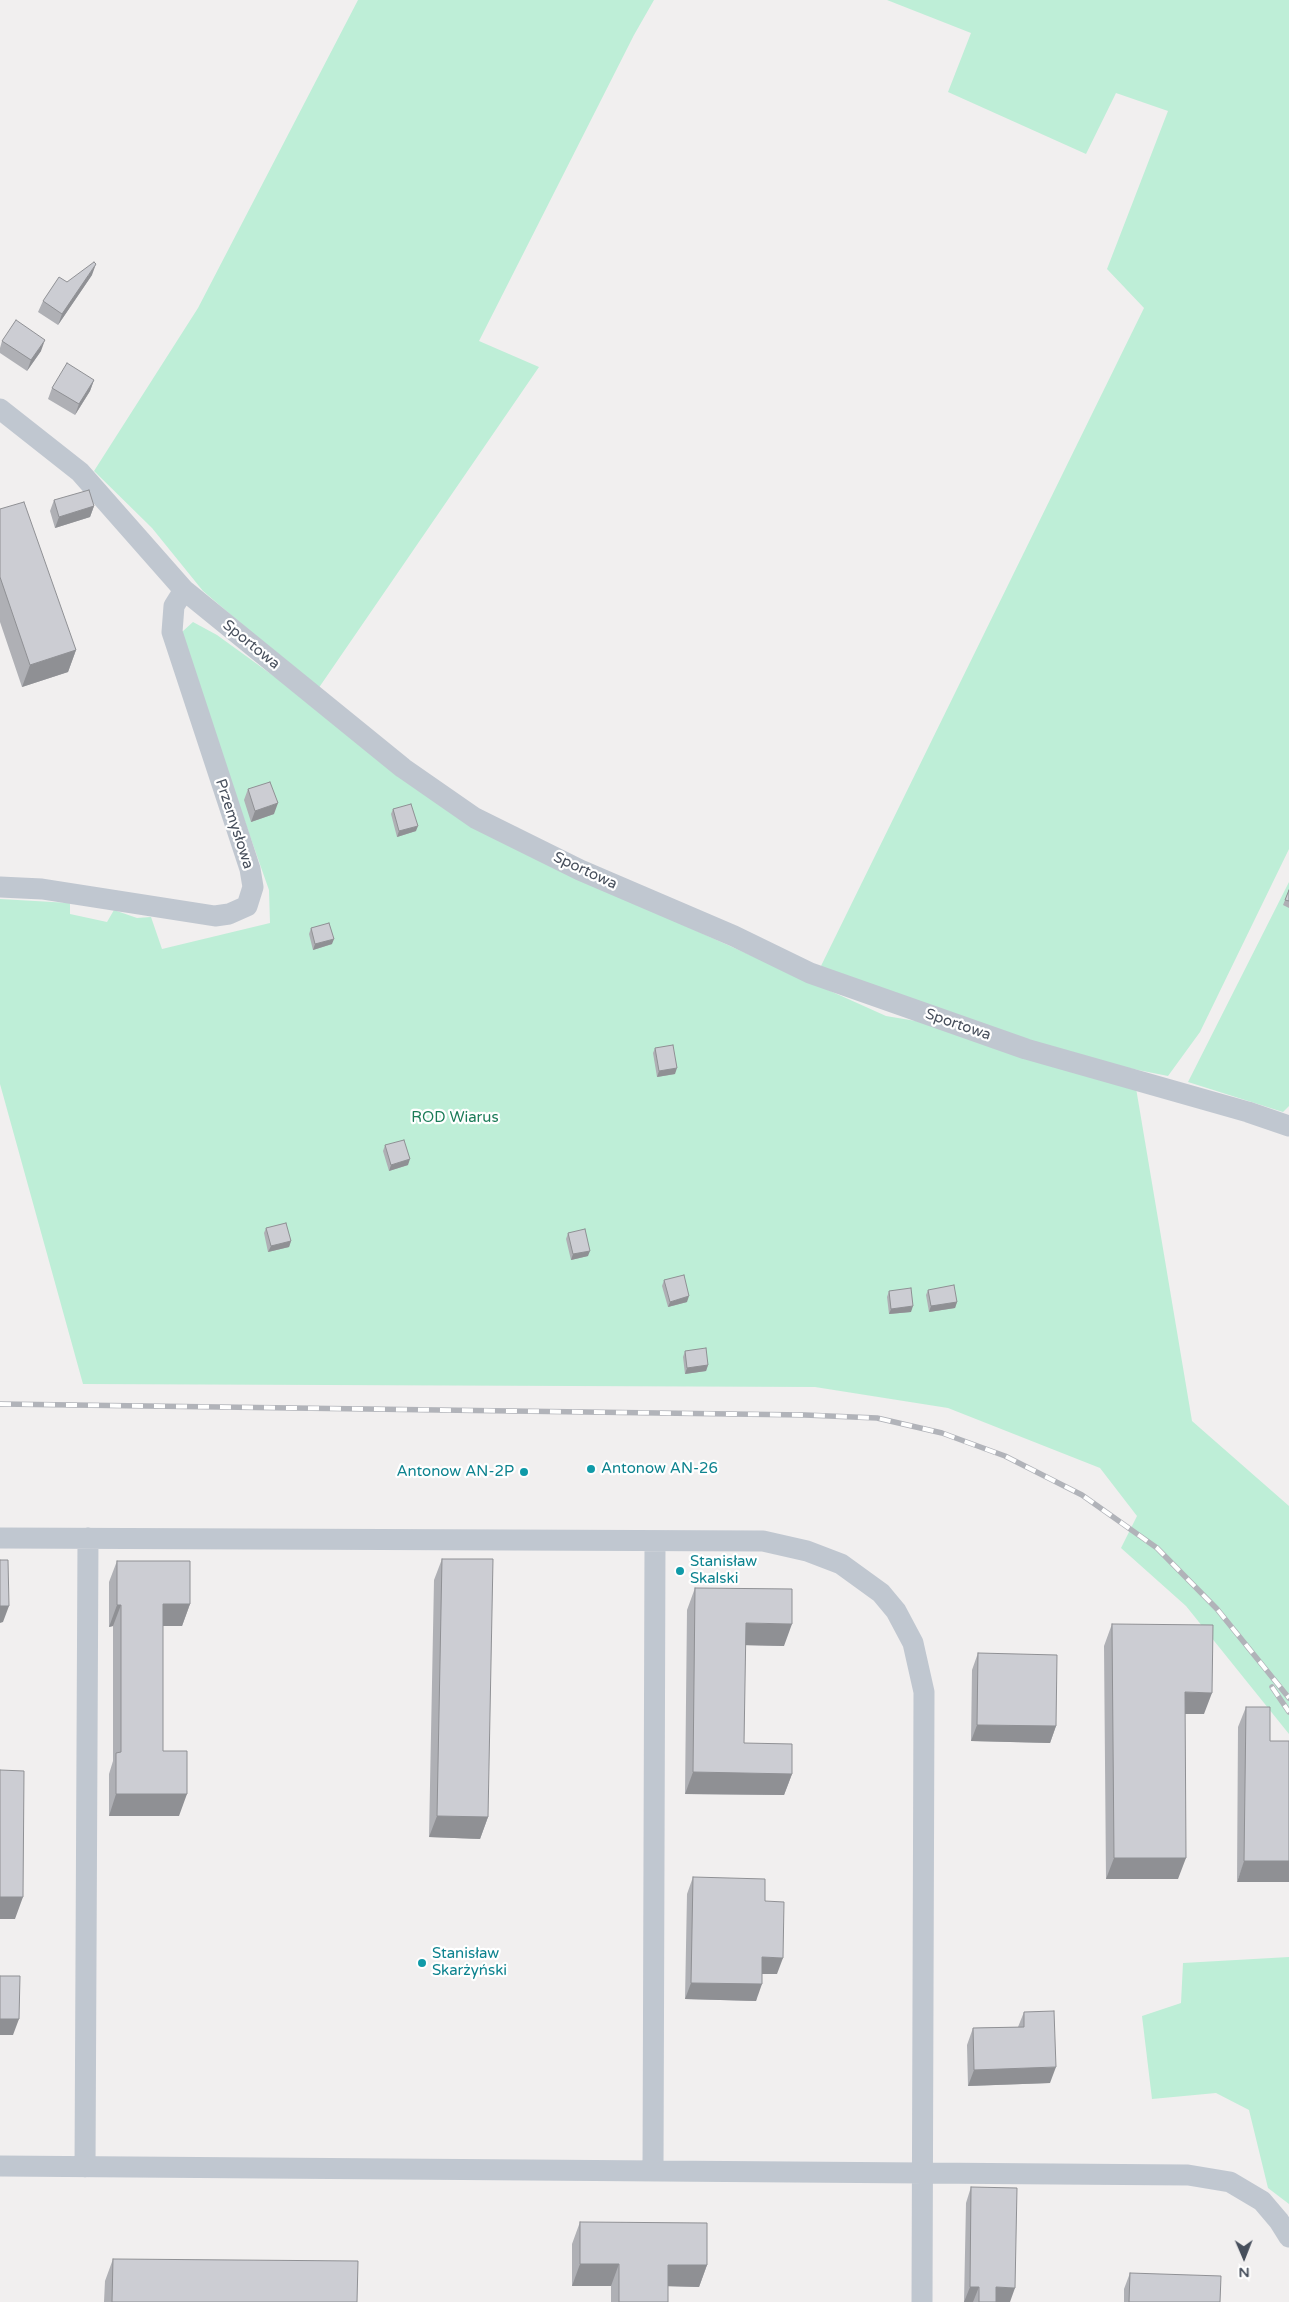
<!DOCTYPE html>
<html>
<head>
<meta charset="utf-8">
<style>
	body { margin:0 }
	#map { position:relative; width:1289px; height:2302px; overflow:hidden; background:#f1efef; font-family:"Varela Round",sans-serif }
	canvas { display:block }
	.north { position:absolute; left:1219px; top:2232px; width:50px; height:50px; -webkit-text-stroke:4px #fff; paint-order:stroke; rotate:179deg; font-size:14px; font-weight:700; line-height:20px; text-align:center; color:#474f5c }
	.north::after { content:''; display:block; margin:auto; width:18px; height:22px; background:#474f5c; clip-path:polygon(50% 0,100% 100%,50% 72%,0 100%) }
</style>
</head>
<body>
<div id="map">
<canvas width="1289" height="2302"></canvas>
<div class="north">N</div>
</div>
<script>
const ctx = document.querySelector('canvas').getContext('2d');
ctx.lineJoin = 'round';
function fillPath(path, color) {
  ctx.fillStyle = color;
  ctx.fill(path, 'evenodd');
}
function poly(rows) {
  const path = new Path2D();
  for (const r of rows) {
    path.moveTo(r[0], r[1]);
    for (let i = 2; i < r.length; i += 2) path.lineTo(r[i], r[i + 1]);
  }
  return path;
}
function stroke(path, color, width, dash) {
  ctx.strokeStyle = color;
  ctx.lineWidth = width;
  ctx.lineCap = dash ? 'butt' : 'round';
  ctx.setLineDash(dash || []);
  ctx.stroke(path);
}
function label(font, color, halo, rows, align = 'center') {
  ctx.font = font + ' "Varela Round",sans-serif';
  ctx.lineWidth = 4.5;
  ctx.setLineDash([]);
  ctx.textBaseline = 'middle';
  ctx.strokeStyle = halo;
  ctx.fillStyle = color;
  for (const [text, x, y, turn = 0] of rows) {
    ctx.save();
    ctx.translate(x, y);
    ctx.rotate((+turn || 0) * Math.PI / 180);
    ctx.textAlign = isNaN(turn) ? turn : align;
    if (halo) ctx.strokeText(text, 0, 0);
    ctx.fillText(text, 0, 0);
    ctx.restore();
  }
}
fillPath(poly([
	[358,0,654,0,634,35,479,341,539,367,318,689,203,591,152,528,94,471,198,308],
	[887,0,1289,0,1289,849,1200,1032,1168,1076,1098,1062,948,1014,820,968,1144,308,1107,269,1168,111,1116,93,1086,154,948,92,971,33],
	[193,622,217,635,304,698,418,789,641,906,886,1016,916,1021,1136,1088,1192,1421,1289,1506,1289,1734,1186,1606,1121,1548,1137,1516,1100,1468,948,1408,815,1387,83,1384,0,1084,0,899,70,903,70,914,107,922,114,910,137,918,151,917,162,949,270,923,269,890,183,646,183,631],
	[1289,882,1289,1106,1283,1112,1188,1082],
	[1289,1957,1289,2204,1268,2188,1249,2110,1216,2093,1152,2099,1142,2016,1181,2003,1183,1963]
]), '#beeed7');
stroke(poly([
	[0,409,80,472,184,590,403,768,475,818,580,870,734,936,810,973,1026,1049,1248,1112,1289,1126],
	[0,887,42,889,215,916,229,914,247,906,253,887,250,869,172,632,174,606,184,590],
	[0,1538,763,1541,807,1551,841,1564,881,1593,896,1611,913,1643,924,1692,922,2302],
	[0,2166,1188,2175,1230,2182,1262,2201,1279,2221,1289,2237],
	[85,2167,88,1538],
	[653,2171,655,1542]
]), '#c0c7d0', 21);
const rail = poly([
	[0,1404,805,1415,877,1418,942,1433,1005,1456,1082,1495,1157,1548,1217,1609,1289,1698],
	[1272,1687,1289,1712]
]);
stroke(rail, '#b1b3b9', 5.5);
stroke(rail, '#fff', 4, [11]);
fillPath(poly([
	[92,275,58,325,38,312,43,301,67,282],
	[2,341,41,351,27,371,0,353,0,348],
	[94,380,90,391,75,415,48,399,52,388],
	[54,500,94,506,90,517,55,528,50,511],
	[0,509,76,650,68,672,22,687,0,622],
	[248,789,274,814,251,822,244,800],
	[393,809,416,831,397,837,391,814],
	[1289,890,1289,908,1283,905],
	[311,928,332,944,313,950,309,934],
	[655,1048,675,1074,657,1077,653,1053],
	[385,1145,408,1165,389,1171,383,1151],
	[266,1228,291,1241,289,1247,268,1252,264,1233],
	[568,1233,588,1256,571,1260,566,1239],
	[664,1280,687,1302,668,1307,662,1286],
	[928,1290,957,1302,955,1308,929,1312,926,1295],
	[889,1291,911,1312,889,1314,887,1297],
	[685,1351,708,1365,706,1371,685,1374,683,1357],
	[442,1559,488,1817,480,1839,429,1837,434,1580],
	[117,1561,190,1604,182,1626,163,1626,163,1751,179,1816,109,1816,109,1774,113,1761,113,1626,109,1627,109,1582],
	[695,1588,784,1646,745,1645,744,1743,792,1774,784,1795,685,1794,687,1610],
	[1112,1624,1204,1714,1185,1714,1178,1879,1106,1879,1104,1646],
	[978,1653,1056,1726,1050,1743,971,1741,972,1670],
	[1246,1707,1270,1741,1289,1741,1237,1882,1238,1727],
	[693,1877,765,1901,777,1974,762,1974,756,2001,685,1999,687,1894],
	[1024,2012,1050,2083,968,2086,967,2045,973,2028,1018,2027],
	[971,2187,1010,2302,964,2302,966,2203],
	[580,2222,707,2265,699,2287,668,2286,668,2302,611,2302,611,2286,572,2286,572,2244],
	[113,2259,357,2302,104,2302,105,2281],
	[1130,2273,1220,2302,1124,2302,1124,2289]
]), '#afb0b5');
fillPath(poly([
	[96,264,92,275,58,325,62,314],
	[45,340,41,351,27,371,31,360],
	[94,380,90,391,75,415,79,404],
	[94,506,90,517,55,528,59,517],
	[76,650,68,672,22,687,30,665],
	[278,803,274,814,251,822,255,811],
	[418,826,416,831,397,837,399,831],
	[334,939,332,944,313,950,315,944],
	[677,1068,675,1074,657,1077,659,1071],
	[410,1159,408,1165,389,1171,391,1165],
	[291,1241,289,1247,268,1252,271,1246],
	[590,1251,588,1256,571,1260,573,1254],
	[689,1296,687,1302,668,1307,670,1302],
	[957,1302,955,1308,929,1312,931,1306],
	[913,1306,911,1312,889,1314,891,1309],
	[708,1365,706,1371,685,1374,687,1368],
	[163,1604,190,1604,182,1626,155,1626],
	[117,1605,121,1605,113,1626,109,1627],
	[0,1606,9,1606,3,1622,0,1623],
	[746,1623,792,1624,784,1646,738,1645],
	[1185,1692,1212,1693,1204,1714,1177,1714],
	[977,1725,1056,1726,1050,1743,971,1741],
	[693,1772,792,1774,784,1795,685,1794],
	[116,1794,187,1794,179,1816,109,1816],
	[437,1816,488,1817,480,1839,429,1837],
	[1114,1858,1186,1858,1178,1879,1106,1879],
	[1244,1861,1289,1861,1289,1882,1237,1882],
	[0,1897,23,1897,15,1919,0,1919],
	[762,1957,783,1958,777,1974,756,1974],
	[691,1983,762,1984,756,2001,685,1999],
	[0,2019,19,2019,13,2035,0,2035],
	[1056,2067,1050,2083,968,2086,974,2070],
	[580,2264,619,2264,611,2286,572,2286],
	[668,2265,707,2265,699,2287,660,2286],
	[970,2287,979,2287,973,2302,964,2302],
	[996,2287,1015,2288,1010,2302,991,2302]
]), '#8f9094');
const building = poly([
	[94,262,96,264,62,314,43,301,59,277,67,282,94,262],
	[16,320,45,340,31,360,2,341,16,320],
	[67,363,94,380,79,404,52,388,67,363],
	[89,490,94,506,59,517,54,500,89,490],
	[24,502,76,650,30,665,0,577,0,509,24,502],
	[270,782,278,803,255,811,248,789,270,782],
	[411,804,418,826,399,831,393,809,411,804],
	[1289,890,1289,901,1285,900,1289,890],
	[329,923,334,939,315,944,311,928,329,923],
	[673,1045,677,1068,659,1071,655,1048,673,1045],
	[404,1140,410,1159,391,1165,385,1145,404,1140],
	[286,1223,291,1241,271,1246,266,1228,286,1223],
	[585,1229,590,1251,573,1254,568,1233,585,1229],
	[684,1275,689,1296,670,1302,664,1280,684,1275],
	[954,1285,957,1302,931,1306,928,1290,954,1285],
	[911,1288,913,1306,891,1309,889,1291,911,1288],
	[706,1348,708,1365,687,1368,685,1351,706,1348],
	[442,1559,493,1559,488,1817,437,1816,442,1559],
	[0,1560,8,1560,9,1606,0,1606,0,1560],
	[117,1561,190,1561,190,1604,163,1604,163,1751,187,1751,187,1794,116,1794,116,1753,121,1752,121,1605,117,1605,117,1561],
	[695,1588,792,1589,792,1624,746,1623,744,1743,792,1744,792,1774,693,1772,695,1588],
	[1112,1624,1213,1625,1212,1693,1185,1692,1186,1858,1114,1858,1112,1624],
	[978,1653,1057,1655,1056,1726,977,1725,978,1653],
	[1246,1707,1270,1707,1270,1741,1289,1741,1289,1861,1244,1861,1246,1707],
	[0,1770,24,1771,23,1897,0,1897,0,1770],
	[693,1877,765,1879,765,1901,784,1902,783,1958,762,1957,762,1984,691,1983,693,1877],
	[0,1976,20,1976,19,2019,0,2019,0,1976],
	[1054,2011,1056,2067,974,2070,973,2028,1024,2027,1024,2012,1054,2011],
	[971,2187,1017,2188,1015,2288,996,2287,996,2302,979,2302,979,2287,970,2287,971,2187],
	[580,2222,707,2223,707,2265,668,2265,668,2302,619,2302,619,2264,580,2264,580,2222],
	[113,2259,358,2261,357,2302,112,2302,113,2259],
	[1130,2273,1221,2276,1220,2302,1129,2302,1130,2273]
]);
fillPath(building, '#cccdd3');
stroke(building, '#8f9094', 1);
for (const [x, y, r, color] of [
	[591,1469,5,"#0f9aa8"],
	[524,1472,5,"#0f9aa8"],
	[680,1571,5,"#0f9aa8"],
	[422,1963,5,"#0f9aa8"]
]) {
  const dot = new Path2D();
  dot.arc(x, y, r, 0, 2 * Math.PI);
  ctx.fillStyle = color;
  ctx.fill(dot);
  stroke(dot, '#fff', 2);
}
label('15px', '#474f5c', '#fff', [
	["Sportowa",251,645,39],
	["Przemysłowa",234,824,72],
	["Sportowa",585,871,25],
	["Sportowa",958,1025,19]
]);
label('15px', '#1a7b57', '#fff', [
	["ROD Wiarus",455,1118]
]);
label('15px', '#0d838f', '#fff', [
	["Antonow AN-26",601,1469],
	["Antonow AN-2P",514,1472,"right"],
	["Stanisław",690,1562],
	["Skalski",690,1579],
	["Stanisław",432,1954],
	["Skarżyński",432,1971]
], 'left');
</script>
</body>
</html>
